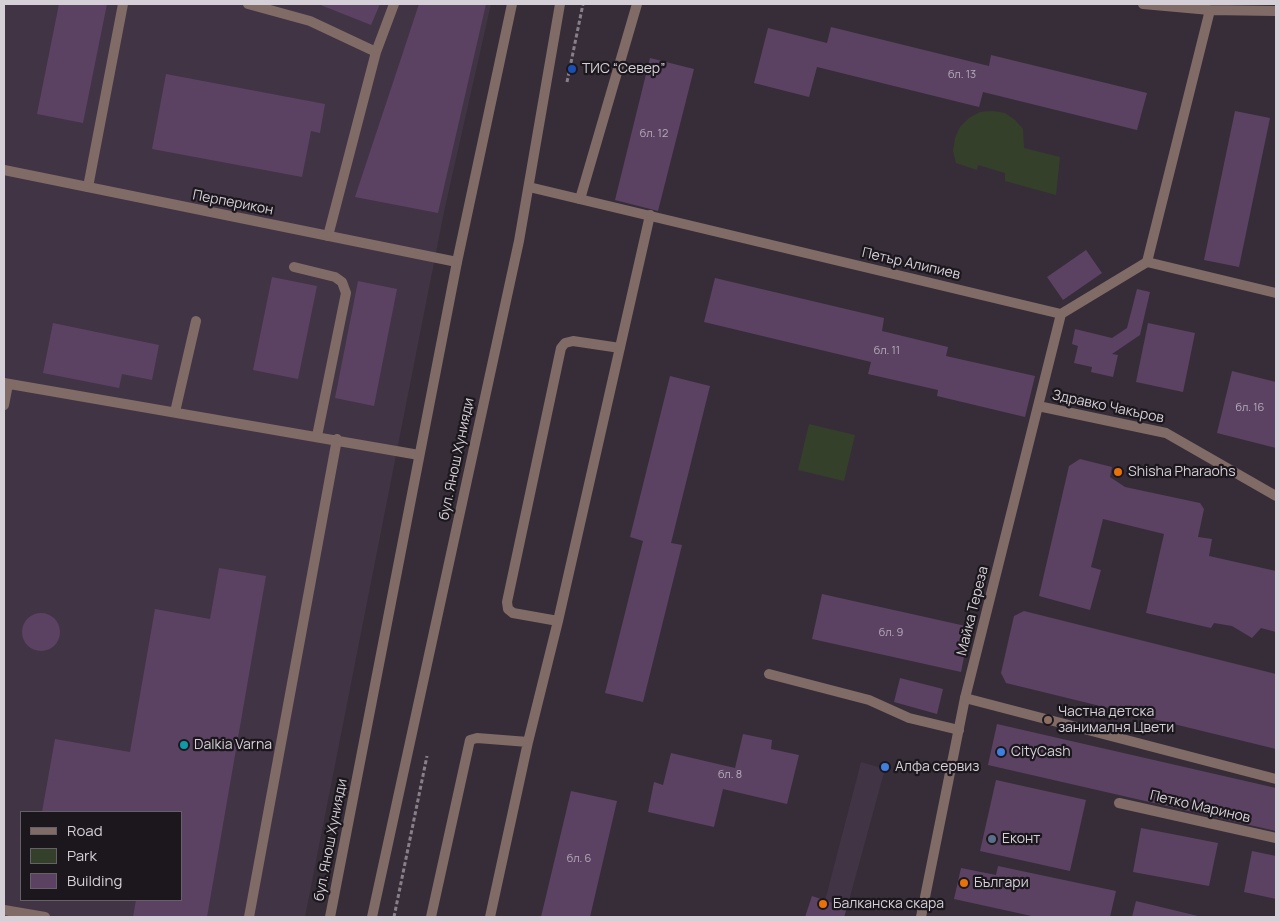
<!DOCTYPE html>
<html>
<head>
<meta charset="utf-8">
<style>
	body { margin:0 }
	#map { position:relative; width:1280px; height:921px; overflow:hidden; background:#362d39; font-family:Manrope,sans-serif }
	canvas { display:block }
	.frame { position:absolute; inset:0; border:5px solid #d5cfd7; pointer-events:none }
	.legend { position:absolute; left:20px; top:811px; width:162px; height:90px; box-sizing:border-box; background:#1b171d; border:1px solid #656167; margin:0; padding:6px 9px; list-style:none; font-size:15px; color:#d5cfd7 }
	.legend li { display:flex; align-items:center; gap:10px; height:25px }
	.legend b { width:25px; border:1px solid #656167 }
</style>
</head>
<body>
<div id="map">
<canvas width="1280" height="921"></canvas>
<div class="frame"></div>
<ul class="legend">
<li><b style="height:6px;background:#806b67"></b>Road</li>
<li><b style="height:14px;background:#35402a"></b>Park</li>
<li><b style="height:14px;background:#5b4263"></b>Building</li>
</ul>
</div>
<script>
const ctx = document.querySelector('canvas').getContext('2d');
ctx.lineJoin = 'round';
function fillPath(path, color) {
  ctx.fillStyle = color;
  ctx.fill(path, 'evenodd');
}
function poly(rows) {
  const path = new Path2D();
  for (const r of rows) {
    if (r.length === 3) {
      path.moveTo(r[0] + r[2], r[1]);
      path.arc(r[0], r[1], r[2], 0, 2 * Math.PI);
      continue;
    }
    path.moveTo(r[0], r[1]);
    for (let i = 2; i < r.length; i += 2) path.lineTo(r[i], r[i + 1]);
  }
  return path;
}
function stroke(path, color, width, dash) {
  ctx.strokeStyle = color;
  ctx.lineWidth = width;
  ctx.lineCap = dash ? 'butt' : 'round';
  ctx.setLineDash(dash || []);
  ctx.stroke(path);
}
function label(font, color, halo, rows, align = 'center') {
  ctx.font = font + ' Manrope,sans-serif';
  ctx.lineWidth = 4.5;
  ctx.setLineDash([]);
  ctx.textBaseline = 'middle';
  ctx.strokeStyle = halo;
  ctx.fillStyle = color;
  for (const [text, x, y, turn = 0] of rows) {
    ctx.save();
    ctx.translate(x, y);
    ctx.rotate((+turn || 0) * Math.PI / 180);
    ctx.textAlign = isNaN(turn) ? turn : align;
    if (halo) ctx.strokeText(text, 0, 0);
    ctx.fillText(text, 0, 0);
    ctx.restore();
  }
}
fillPath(poly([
	[4,4,491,4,444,212,305,917,4,917],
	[21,812,181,812,181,900,21,900],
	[861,762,885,769,847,908,825,901]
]), '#413445');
fillPath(poly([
	[993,111,1005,113,1015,120,1023,129,1024,148,1060,157,1056,195,1005,181,1005,173,978,165,977,170,956,163,953,151,955,138,960,127,969,118,980,112],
	[809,424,855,435,844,481,798,470]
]), '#35402a');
fillPath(poly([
	[59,4,107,4,83,123,37,114],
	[318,4,380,4,371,25],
	[419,4,486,4,438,213,355,197],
	[831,27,989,66,991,55,1147,93,1137,130,983,92,979,107,817,67,809,97,754,83,768,28,827,43],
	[650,58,694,69,658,211,615,200],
	[166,74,325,104,320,133,311,131,302,177,152,149],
	[1235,111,1270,118,1239,267,1204,260],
	[1086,250,1102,273,1063,300,1047,277],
	[272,277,317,286,298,379,253,370],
	[715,278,884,318,882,331,948,347,946,356,1035,376,1025,417,937,396,938,390,868,374,871,362,704,322],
	[358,281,397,289,374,406,335,398],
	[1137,289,1150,292,1140,335,1112,354,1118,355,1113,377,1091,372,1092,367,1074,363,1078,346,1072,344,1075,329,1112,338,1127,328],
	[53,323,159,345,152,380,122,374,119,388,43,373],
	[1148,323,1195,333,1183,392,1136,382],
	[1232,371,1276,382,1276,448,1217,433],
	[670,376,710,386,671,543,682,545,643,702,605,693,643,541,630,537],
	[1080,459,1112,467,1110,477,1125,487,1200,503,1204,509,1198,537,1212,539,1209,556,1276,571,1276,632,1261,628,1252,638,1232,626,1214,623,1211,628,1146,613,1164,534,1103,519,1091,567,1101,570,1090,610,1039,596,1069,466],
	[219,568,266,576,207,917,133,917,136,900,181,900,181,812,42,812,55,739,130,752,155,609,210,619],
	[822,594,970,627,961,672,812,639],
	[1024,611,1276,674,1276,749,1006,683,1001,673,1014,616],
	[41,632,19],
	[900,678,943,689,937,714,894,702],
	[997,724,1276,788,1276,831,988,765],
	[743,734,772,740,771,749,799,755,787,804,723,789,714,827,648,812,654,782,663,785,671,753,735,768],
	[996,780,1086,800,1070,871,980,851],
	[571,791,617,801,590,917,541,917],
	[1141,828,1218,843,1209,886,1133,872],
	[1252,851,1276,856,1276,899,1244,892],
	[998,866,1116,891,1110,917,1036,917,954,899,961,868,996,875],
	[812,896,847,908,844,917,805,917],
	[1136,901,1202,917,1132,917]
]), '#5b4263');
stroke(poly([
	[567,82,583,4],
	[394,917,427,756]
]), '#87808a', 3, [4, 2.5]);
stroke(poly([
	[248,4,310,21,376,52],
	[1143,4,1210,10,1276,11],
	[88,187,123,4],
	[580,199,637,4],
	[328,236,376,52,394,4],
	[1147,262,1210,10],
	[294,267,335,277,342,282,346,293,317,436],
	[4,383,419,455],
	[4,405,8,384],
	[175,412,196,321],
	[558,621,513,613,508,609,507,602,561,348,565,343,573,341,620,348],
	[769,674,869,700,909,718,959,730],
	[965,698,1276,779],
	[4,910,45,917],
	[249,917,337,439],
	[431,917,470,740,477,738,528,742],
	[490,917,528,742,558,621,650,215]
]), '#806b67', 10);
stroke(poly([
	[4,170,457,262],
	[529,187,1061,314,1147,262,1276,293],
	[1038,406,1166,433,1276,496],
	[1119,803,1276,838],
	[921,917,965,698,1061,314]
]), '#806b67', 10);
stroke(poly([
	[330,917,457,262,512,4],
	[372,917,519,241,560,4]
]), '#806b67', 10);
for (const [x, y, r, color] of [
	[572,69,5,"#1a4fb4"],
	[1118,472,5,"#e8710a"],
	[1048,720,5,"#8d6e63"],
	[184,745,5,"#0f9aa8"],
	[1001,752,5,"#3f7fe0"],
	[885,767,5,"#3f7fe0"],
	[992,839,5,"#5c6f8a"],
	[964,883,5,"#e8710a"],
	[823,904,5,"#e8710a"]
]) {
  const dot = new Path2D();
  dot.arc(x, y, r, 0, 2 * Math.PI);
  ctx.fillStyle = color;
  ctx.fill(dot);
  stroke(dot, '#1b171d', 2);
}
label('11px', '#b6acba', null, [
	["бл. 13",962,75],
	["бл. 12",654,134],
	["бл. 11",887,351],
	["бл. 16",1250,408],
	["бл. 9",891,633],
	["бл. 8",730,775],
	["бл. 6",579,859]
]);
label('14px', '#d5cfd7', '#1b171d', [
	["ТИС “Север”",582,69],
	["Shisha Pharaohs",1128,472],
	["Частна детска",1058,712],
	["занималня Цвети",1058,728],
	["Dalkia Varna",194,745],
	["CityCash",1011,752],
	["Алфа сервиз",895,767],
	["Еконт",1002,839],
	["Българи",974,883],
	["Балканска скара",833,904]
], 'left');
label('14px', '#d5cfd7', '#1b171d', [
	["Перперикон",233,203,11],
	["Петър Алипиев",911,264,13],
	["Здравко Чакъров",1108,407,12],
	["бул. Янош Хунияди",457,459,-78],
	["Майка Тереза",973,611,-76],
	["Петко Маринов",1200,807,13],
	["бул. Янош Хунияди",331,840,-79]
]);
</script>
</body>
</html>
